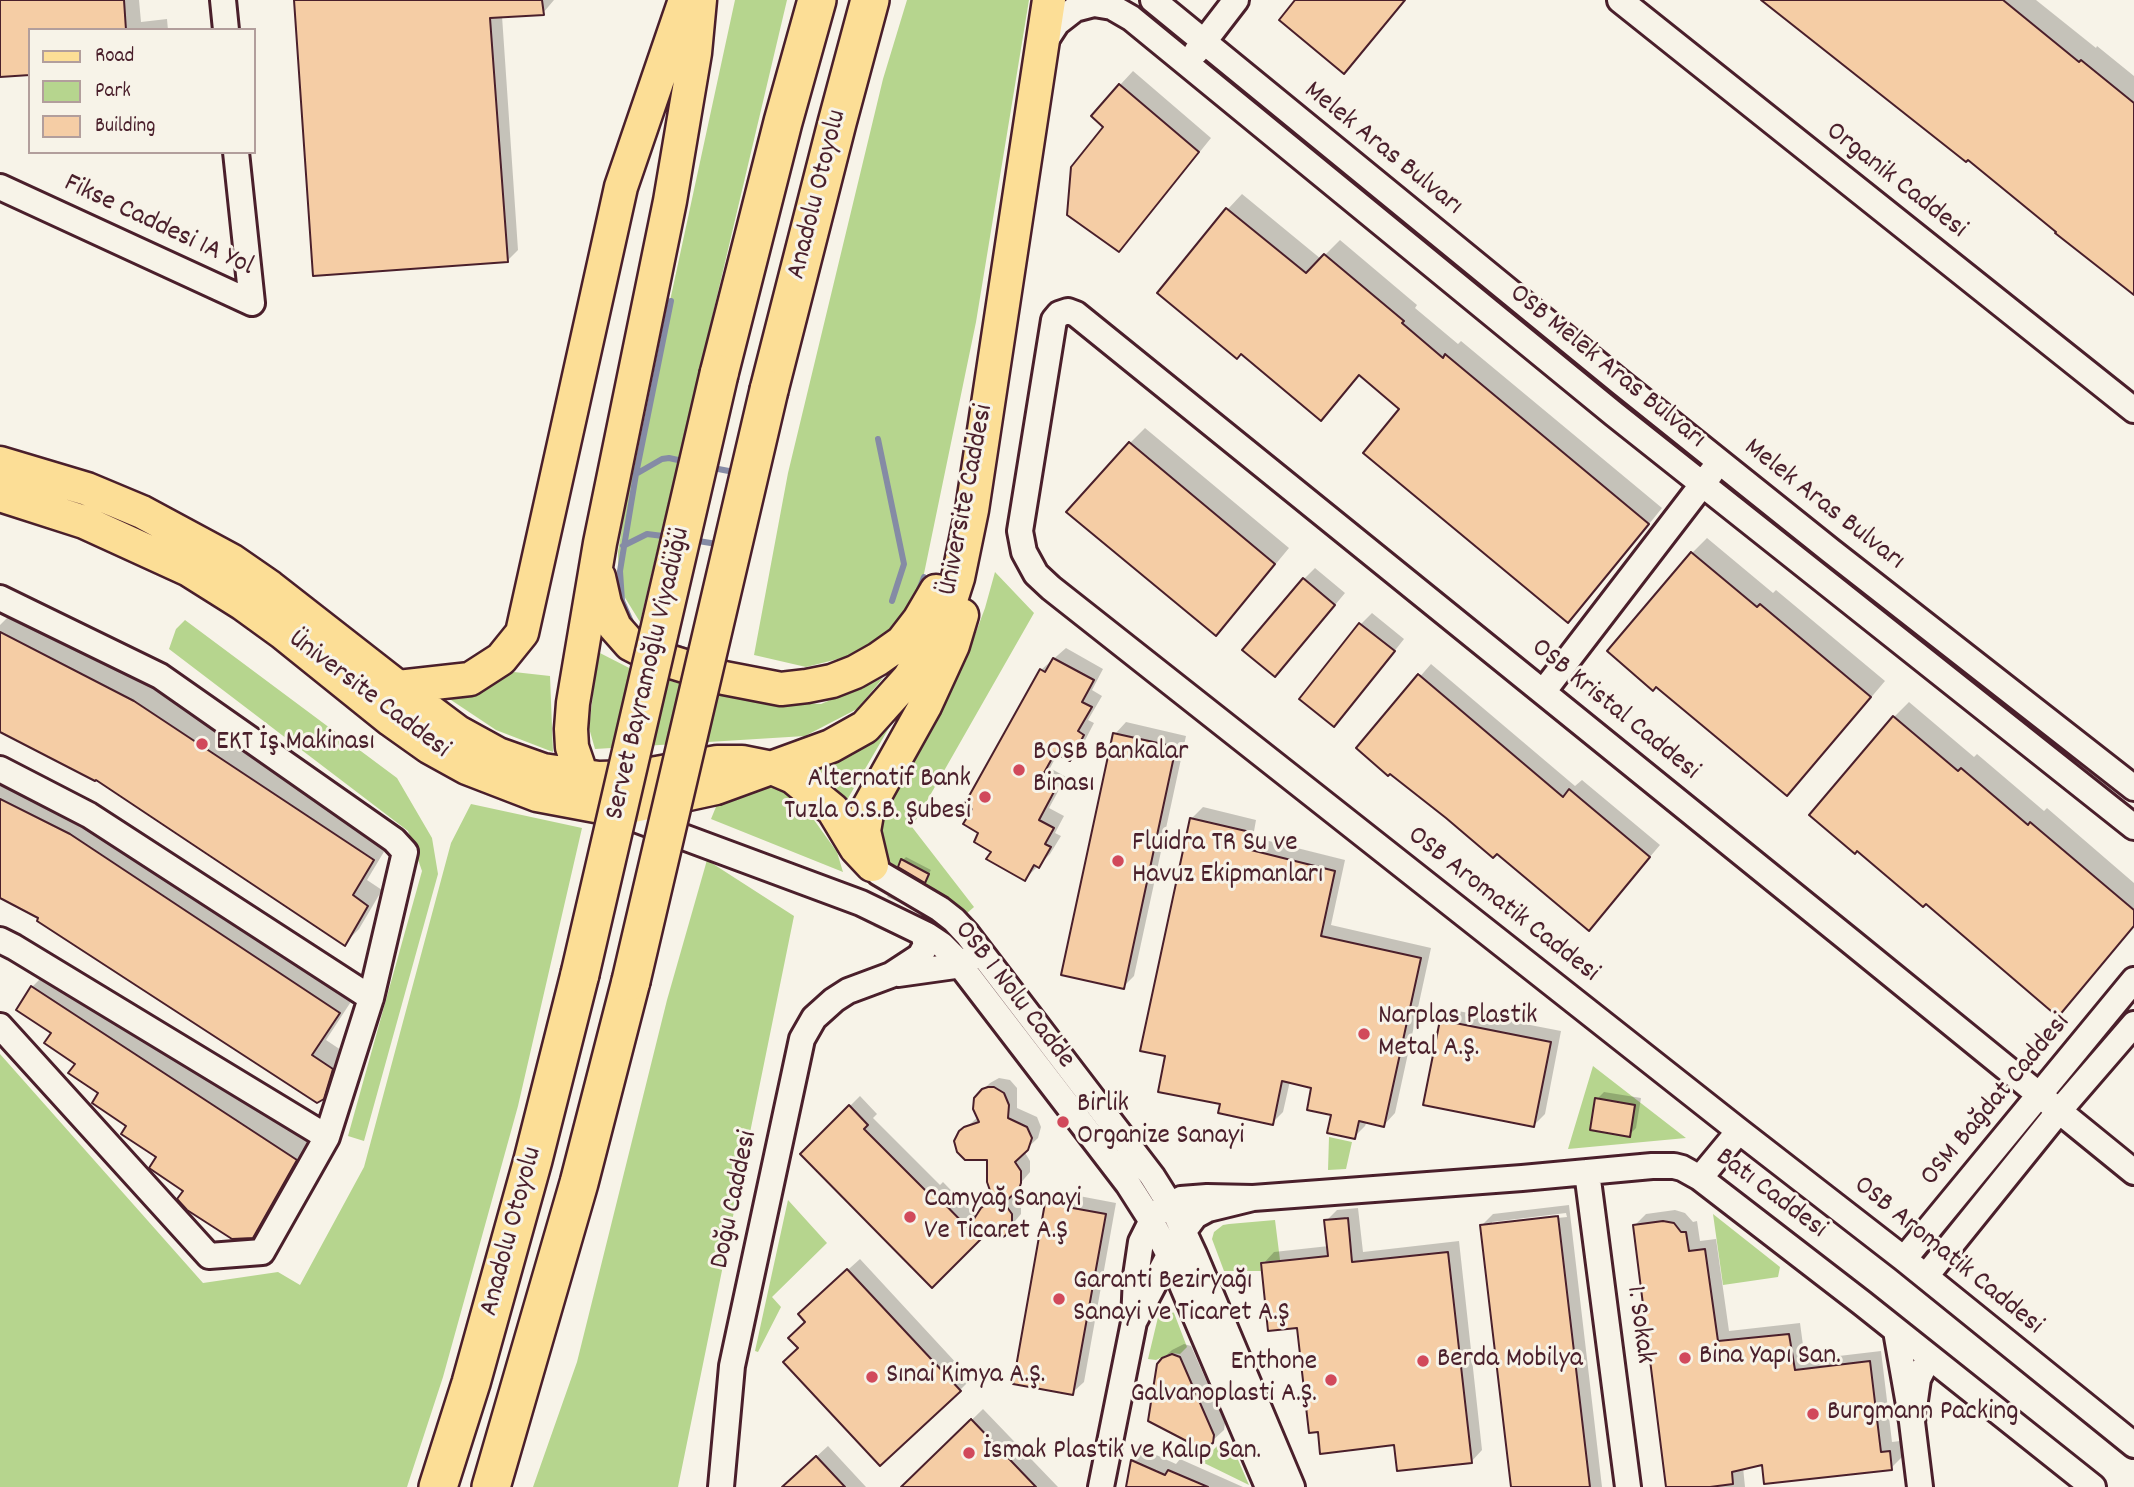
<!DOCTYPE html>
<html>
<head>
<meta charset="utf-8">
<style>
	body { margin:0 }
	#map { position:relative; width:2134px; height:1487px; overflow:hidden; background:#f7f3e8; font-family:Dekko,sans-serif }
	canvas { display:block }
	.legend { position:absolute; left:28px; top:28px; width:228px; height:126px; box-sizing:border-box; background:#f7f3e8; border:2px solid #b29e9c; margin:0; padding:9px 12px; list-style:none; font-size:21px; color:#4a1f2b }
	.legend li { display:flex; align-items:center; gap:14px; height:35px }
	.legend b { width:35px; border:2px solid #b29e9c }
</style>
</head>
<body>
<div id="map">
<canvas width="2134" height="1487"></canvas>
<ul class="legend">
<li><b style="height:9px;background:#fcde96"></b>Road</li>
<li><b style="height:19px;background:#b6d58e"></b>Park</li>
<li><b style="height:19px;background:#f5cda5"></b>Building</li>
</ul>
</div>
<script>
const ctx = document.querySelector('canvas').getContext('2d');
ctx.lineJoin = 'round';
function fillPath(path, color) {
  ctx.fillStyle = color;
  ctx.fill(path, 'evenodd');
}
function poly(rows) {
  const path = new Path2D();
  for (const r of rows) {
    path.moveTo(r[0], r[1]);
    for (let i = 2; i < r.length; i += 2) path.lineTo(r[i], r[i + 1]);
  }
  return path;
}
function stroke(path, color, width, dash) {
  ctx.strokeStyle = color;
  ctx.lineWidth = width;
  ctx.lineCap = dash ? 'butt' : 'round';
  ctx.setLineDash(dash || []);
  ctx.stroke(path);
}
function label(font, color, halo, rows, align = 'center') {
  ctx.font = font + ' Dekko,sans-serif';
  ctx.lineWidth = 6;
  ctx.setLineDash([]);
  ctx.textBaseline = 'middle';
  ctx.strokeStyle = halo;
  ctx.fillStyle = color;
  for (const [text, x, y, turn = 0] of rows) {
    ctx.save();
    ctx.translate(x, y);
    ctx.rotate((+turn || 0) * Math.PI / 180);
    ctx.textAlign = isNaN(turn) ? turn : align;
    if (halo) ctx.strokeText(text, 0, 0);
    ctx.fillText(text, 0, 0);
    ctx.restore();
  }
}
fillPath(poly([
	[735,0,787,0,640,622,619,588,618,552,625,509],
	[907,0,1029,0,976,322,920,593,894,630,846,657,806,667,754,655,788,473,883,79],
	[995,572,1034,613,912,827,974,907,966,914,887,860,879,847,878,820,891,792,918,752,966,659,985,608],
	[185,620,397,778,432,838,438,874,364,1141,348,1136,422,871,408,831,169,649,176,629],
	[598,652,639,673,749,701,821,704,883,678,857,709,805,736,595,749,589,728],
	[514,672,550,676,553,752,496,730,445,696,479,688],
	[893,721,847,800,818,769],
	[773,782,804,806,837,852,843,872,711,819,720,797],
	[471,804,582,828,518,1106,443,1377,407,1487,0,1487,0,1054,203,1283,278,1272,300,1285,364,1167,451,843],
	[707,860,794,916,678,1487,533,1487,577,1362,667,1000],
	[1593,1066,1686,1138,1568,1149],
	[1329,1137,1352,1142,1346,1169,1328,1170],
	[788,1200,827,1243,772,1297,781,1307,758,1352,755,1351],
	[1713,1214,1780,1267,1778,1277,1723,1285],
	[1275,1220,1280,1260,1260,1262,1261,1271,1224,1271,1212,1239,1214,1232,1223,1225,1229,1224],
	[1168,1308,1174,1313,1187,1347,1180,1354,1171,1353,1156,1360,1148,1359,1159,1313,1161,1309],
	[1232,1445,1232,1446,1249,1485,1202,1462,1217,1446,1227,1452]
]), '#b6d58e');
fillPath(poly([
	[0,0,139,0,141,22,167,19,168,30,30,30,0,75],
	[295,0,554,0,543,13,502,16,518,250,507,261],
	[1762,0,2036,0,2096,48,2097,46,2134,76,2134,292,1968,158],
	[1133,71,1211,138,1132,236,1119,250,1106,126,1120,85],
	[1242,194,1321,259,1340,240,1417,305,1415,308,1458,344,1461,341,1662,508,1583,606,1568,621,1402,409,1360,374,1335,404,1241,352,1159,293,1228,209],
	[1145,428,1289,548,1231,618,1216,633,1130,443],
	[1707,538,1773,593,1776,590,1885,681,1802,779,1787,794,1657,685,1609,651,1692,553],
	[1315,568,1345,593,1286,664,1304,579],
	[1372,613,1404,639,1345,714,1334,725,1301,698,1361,624],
	[10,615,149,686,388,845,367,880,382,890,359,929,344,944,96,778,0,730,0,625],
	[1066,648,1103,669,1092,690,1102,696,1088,720,1094,723,1081,748,1070,759,1058,753,1050,768,1066,777,1049,808,1064,816,1055,833,1061,836,1050,854,1025,879,993,851,1041,670],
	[1431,664,1575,786,1582,780,1660,845,1589,929,1497,852,1447,816,1358,748],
	[1909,702,1974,757,1977,754,2044,811,2047,808,2134,883,2134,926,2073,999,1926,901,1812,815,1894,717],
	[1126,722,1186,736,1134,976,1123,987,1115,734],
	[0,777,85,820,354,997,326,1040,347,1054,338,1082,322,1097,41,917,0,896],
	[1203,807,1256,820,1253,837,1345,860,1331,925,1431,948,1395,1113,1384,1125,1367,1121,1365,1126,1354,1137,1333,1113,1314,1087,1290,1081,1283,1112,1272,1123,1222,1103,1167,1055,1191,819],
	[906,857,931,870,925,881,903,860],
	[890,892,915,907,913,908,887,897],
	[877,923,902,937,900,938,873,926],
	[47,972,311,1144,268,1221,252,1236,185,1190,159,1157,129,1125,77,1063,53,1032,32,987],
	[1453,1010,1561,1031,1545,1114,1534,1125,1442,1021],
	[999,1078,1010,1080,1017,1088,1017,1108,1037,1117,1041,1127,1038,1138,1024,1151,1030,1161,1030,1172,1013,1192,1021,1203,1021,1214,1004,1234,984,1234,932,1285,802,1154,860,1096,877,1114,873,1118,940,1185,943,1182,977,1217,994,1198,988,1158,961,1132,978,1117,979,1094,990,1083],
	[1604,1092,1641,1098,1636,1128,1629,1135,1597,1099],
	[1058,1192,1116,1203,1084,1382,1072,1393,1047,1204],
	[1569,1205,1602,1487,1512,1487,1482,1225,1493,1214],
	[1566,1213,1567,1217,1492,1225,1492,1222],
	[1358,1208,1363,1252,1459,1241,1482,1450,1471,1462,1396,1444,1298,1326,1263,1264,1274,1252,1329,1246,1326,1221,1337,1210],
	[1675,1210,1685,1213,1693,1222,1697,1221,1700,1241,1716,1239,1729,1331,1800,1323,1805,1360,1881,1351,1892,1442,1900,1441,1902,1457,1891,1468,1764,1463,1743,1467,1745,1487,1668,1487,1635,1225,1646,1214],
	[860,1259,971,1379,960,1390,800,1348,811,1303],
	[1184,1344,1191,1346,1225,1423,1224,1430,1212,1441,1160,1361,1172,1350],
	[983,1409,1058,1487,903,1487,904,1486],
	[828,1446,866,1487,783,1487],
	[1143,1449,1176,1464,1180,1459,1243,1487,1128,1487,1132,1460]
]), '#0003');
stroke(poly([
	[878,439,904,564,892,601],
	[708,467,739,473],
	[636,474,662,459,669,458,687,462],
	[692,540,723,545],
	[623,546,647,534,671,537],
	[917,595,924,577],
	[632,624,622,601,620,571,636,474,671,301],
	[668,644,694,653]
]), '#858ba5', 6);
const building = poly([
	[0,0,124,0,126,30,30,30,30,75,0,77,0,0],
	[294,0,542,0,544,15,490,18,508,262,313,276,294,0],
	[1295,0,1405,0,1344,74,1279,20,1295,0],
	[1761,0,2003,0,2079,62,2081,60,2134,103,2134,295,2055,233,2056,232,1968,160,1966,162,1761,0],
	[1119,84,1199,152,1119,252,1067,215,1071,167,1103,127,1091,116,1119,84],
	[1226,208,1306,273,1324,254,1404,321,1402,323,1443,358,1445,354,1649,524,1568,623,1363,453,1399,409,1359,375,1321,421,1241,354,1237,359,1157,293,1226,208],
	[1129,442,1275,564,1216,636,1066,512,1129,442],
	[1691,552,1757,607,1760,604,1871,697,1787,796,1656,687,1653,691,1607,651,1691,552],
	[1303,578,1335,605,1275,677,1242,650,1303,578],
	[1359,623,1395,651,1334,727,1299,699,1359,623],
	[0,632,134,701,374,860,353,895,368,906,345,946,96,780,95,781,0,732,0,632],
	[1053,658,1094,680,1082,702,1092,707,1078,731,1084,735,1070,761,1055,753,1040,780,1056,788,1039,820,1054,828,1045,844,1051,847,1039,868,1034,865,1025,881,986,859,991,852,974,842,978,833,963,824,972,809,964,805,1040,669,1045,672,1053,658],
	[1418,674,1563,797,1569,789,1650,857,1589,931,1497,854,1493,858,1446,818,1390,774,1388,776,1356,748,1418,674],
	[1893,716,1958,771,1961,768,2028,825,2030,822,2134,910,2134,926,2058,1017,1926,904,1923,907,1857,851,1855,854,1809,815,1893,716],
	[1113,733,1176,747,1124,989,1061,975,1113,733],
	[0,799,70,834,340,1013,312,1055,333,1069,324,1099,317,1103,37,921,38,918,0,898,0,799],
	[1190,818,1246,831,1243,848,1335,871,1321,936,1421,958,1384,1127,1359,1121,1355,1139,1327,1133,1331,1115,1307,1110,1311,1088,1282,1081,1273,1125,1218,1113,1220,1104,1158,1092,1165,1056,1140,1051,1190,818],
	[901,859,929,874,925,883,898,867,901,859],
	[31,986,297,1160,253,1238,232,1239,187,1210,177,1199,183,1191,149,1168,156,1157,121,1134,126,1126,92,1103,98,1093,68,1073,75,1064,44,1043,51,1033,16,1010,31,986],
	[1440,1020,1551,1042,1534,1127,1423,1105,1440,1020],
	[988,1087,994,1087,1004,1093,1009,1105,1008,1118,1027,1127,1032,1138,1028,1150,1015,1162,1021,1171,1021,1183,1019,1189,1004,1203,1012,1214,1012,1226,1005,1236,999,1238,984,1236,932,1288,800,1154,849,1105,868,1125,864,1129,929,1194,932,1191,968,1228,981,1208,993,1199,987,1182,987,1160,965,1160,957,1152,954,1141,959,1131,964,1127,979,1122,973,1109,974,1098,982,1089,988,1087],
	[1595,1098,1635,1105,1630,1137,1590,1130,1595,1098],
	[1045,1203,1106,1214,1073,1395,1013,1384,1045,1203],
	[1558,1216,1590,1487,1511,1487,1480,1225,1558,1216],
	[1348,1218,1352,1262,1448,1252,1472,1463,1397,1471,1394,1445,1320,1454,1318,1432,1309,1433,1297,1328,1268,1331,1261,1263,1328,1256,1324,1220,1348,1218],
	[1663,1221,1674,1223,1681,1232,1686,1232,1689,1251,1705,1249,1718,1341,1789,1334,1795,1370,1870,1361,1881,1452,1890,1451,1892,1470,1764,1484,1762,1465,1732,1472,1733,1484,1710,1487,1666,1487,1633,1225,1663,1221],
	[847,1269,961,1391,880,1466,783,1362,798,1348,788,1338,805,1322,798,1314,847,1269],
	[1172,1354,1180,1357,1214,1435,1213,1443,1209,1445,1200,1448,1148,1421,1157,1364,1162,1358,1172,1354],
	[971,1419,1036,1487,901,1487,971,1419],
	[816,1456,845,1487,782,1487,816,1456],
	[1131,1460,1165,1475,1168,1470,1208,1487,1126,1487,1131,1460]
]);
fillPath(building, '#f5cda5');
stroke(building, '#4a1f2b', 2);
const minor = poly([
	[223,0,226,30],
	[1153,0,1620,382,1831,551,2134,788],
	[1620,0,2134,410],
	[1042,46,1057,23,1075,9,1094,4,1112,7,1131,18,1614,414,2134,827],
	[1196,52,1236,0],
	[236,152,252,303],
	[0,187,252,303],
	[0,598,160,676,394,840,405,852,371,998,327,1137,262,1252,209,1256,0,1026],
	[1543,692,1711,473],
	[0,769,89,815,371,998],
	[608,809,861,903,927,935,942,945,954,957,1128,1184,1151,1220,1171,1259,1268,1487],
	[872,865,879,873,940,909,954,920,967,934,1152,1176,1174,1211,1194,1254,1292,1487],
	[0,940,14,947,327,1137],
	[898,974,962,965,971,958],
	[1587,1172,1628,1487],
	[2134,1172,1849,940,1076,314,1068,311,1059,314,1054,320,1020,531,1024,552,1036,574,1051,588,1739,1131,1904,1259,2134,1445],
	[1700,1178,1739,1131],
	[1253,1198,1208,1209,1195,1216,1177,1240,1134,1322,1136,1276,1141,1242,1154,1216,1166,1206,1181,1199,1207,1197,1253,1198,1522,1178,1652,1166,1674,1166,1682,1168,1700,1178,1862,1303,2093,1487],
	[1904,1259,2134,980],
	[1926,1276,2059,1111,2134,1024],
	[1896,1331,1912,1422,1918,1379,1923,1369,1931,1358],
	[1912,1422,1920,1487],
	[721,1487,732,1366,802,1039,814,1018,834,1000,848,991,891,975,920,956,926,945,923,933],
	[1101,1487,1134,1322]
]);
const major = poly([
	[0,463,87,489,142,512,231,560,270,587,398,687,458,732,498,754,543,770,599,778,635,777,717,762,742,762,772,768,793,777,833,810,856,848,872,865],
	[0,495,84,522,189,570,243,604,283,633,391,720,429,747,467,768,537,795,601,807,633,806,716,788,831,746,865,727,909,678,937,631,951,600,958,578,972,510,1049,0],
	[599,577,605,604,615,627,630,644,655,657,724,678,781,689,807,686,832,681,855,672,878,659,902,642,919,620,936,591],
	[398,687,470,679,501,659,522,633,621,187,685,0],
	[591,791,582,776,572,747,571,729,573,703,600,543,670,201,695,53,700,0],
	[872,865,864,831,868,808,925,706,953,645,962,615]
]);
const highway = poly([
	[719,374,783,122,817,0],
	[769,390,837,123,870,0],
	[438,1487,471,1383,533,1160,580,974],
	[491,1487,579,1183,631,981]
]);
stroke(minor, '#4a1f2b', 30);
stroke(major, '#4a1f2b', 37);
stroke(highway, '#4a1f2b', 42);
stroke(minor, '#f7f3e8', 24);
stroke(major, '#fcde96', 32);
stroke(highway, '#fcde96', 37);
const highwayBridge = poly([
	[580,974,719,374],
	[631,981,769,390]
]);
stroke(highwayBridge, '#4a1f2b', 42, []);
stroke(highwayBridge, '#fcde96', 37);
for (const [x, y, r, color] of [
	[202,744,7,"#d1495b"],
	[1019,770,7,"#d1495b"],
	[985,797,7,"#d1495b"],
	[1118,861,7,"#d1495b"],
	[1364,1034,7,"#d1495b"],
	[1063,1122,7,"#d1495b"],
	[910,1217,7,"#d1495b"],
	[1059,1299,7,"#d1495b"],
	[1685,1358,7,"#d1495b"],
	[1423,1361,7,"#d1495b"],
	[872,1377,7,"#d1495b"],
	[1331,1380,7,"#d1495b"],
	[1813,1414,7,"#d1495b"],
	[969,1453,7,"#d1495b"]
]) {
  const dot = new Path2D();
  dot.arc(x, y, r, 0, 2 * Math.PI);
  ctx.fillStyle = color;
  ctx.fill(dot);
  stroke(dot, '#f7f3e8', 2.5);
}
label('28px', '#4a1f2b', '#f7f3e8', [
	["Melek Aras Bulvarı",1382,150,39],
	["Organik Caddesi",1895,182,38],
	["Anadolu Otoyolu",819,195,-76],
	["Fikse Caddesi 1A Yol",158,227,25],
	["OSB Melek Aras Bulvarı",1606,368,39],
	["Üniversite Caddesi",968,500,-79],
	["Melek Aras Bulvarı",1823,506,38],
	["Servet Bayramoğlu Viyadüğü",650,674,-77],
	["Üniversite Caddesi",368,696,37],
	["OSB Kristal Caddesi",1614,711,39],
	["OSB Aromatik Caddesi",1502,906,38],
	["OSB 1 Nolu Cadde",1013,996,52],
	["OSM Bağdat Caddesi",1997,1101,-50],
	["Batı Caddesi",1770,1195,37],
	["Doğu Caddesi",736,1200,-78],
	["Anadolu Otoyolu",513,1232,-75],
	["OSB Aromatik Caddesi",1947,1257,39],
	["1. Sokak",1638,1325,82]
]);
label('28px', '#4a1f2b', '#f7f3e8', [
	["EKT İş Makinası",216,744],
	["BOSB Bankalar",1033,754],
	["Binası",1033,786],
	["Alternatif Bank",971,781,"right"],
	["Tuzla O.S.B. Şubesi",971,813,"right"],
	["Fluidra TR Su ve",1132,845],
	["Havuz Ekipmanları",1132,877],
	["Narplas Plastik",1378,1018],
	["Metal A.Ş.",1378,1050],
	["Birlik",1077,1106],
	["Organize Sanayi",1077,1138],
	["Camyağ Sanayi",924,1201],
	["Ve Ticaret A.Ş",924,1233],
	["Garanti Beziryağı",1073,1283],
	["Sanayi ve Ticaret A.Ş",1073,1315],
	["Bina Yapı San.",1699,1358],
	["Berda Mobilya",1437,1361],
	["Enthone",1317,1364,"right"],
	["Galvanoplasti A.Ş.",1317,1396,"right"],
	["Sınai Kimya A.Ş.",886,1377],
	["Burgmann Packing",1827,1414],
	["İsmak Plastik ve Kalıp San.",983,1453]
], 'left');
</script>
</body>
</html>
